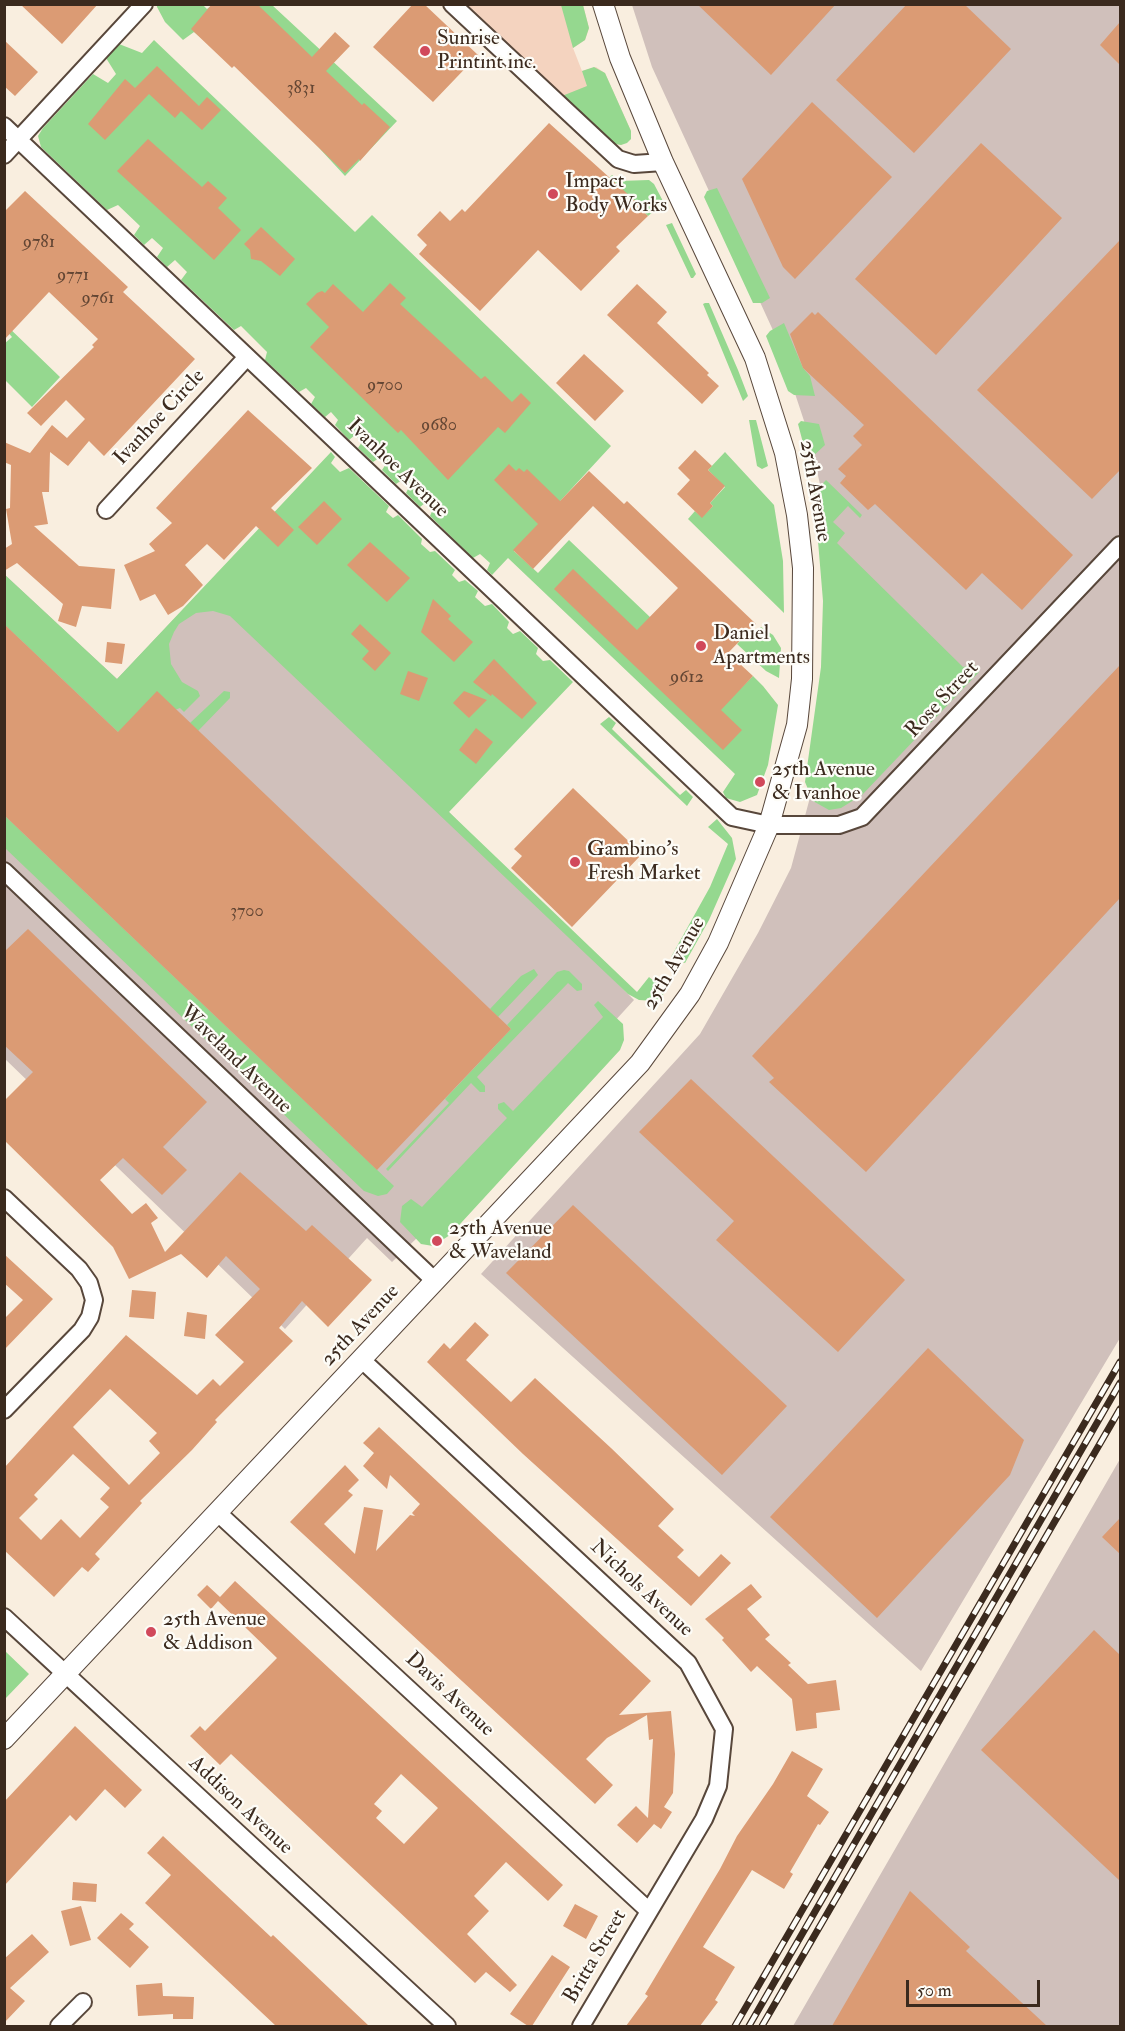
<!DOCTYPE html>
<html>
<head>
<meta charset="utf-8">
<style>
	body { margin:0 }
	#map { position:relative; width:1125px; height:2031px; overflow:hidden; background:#f9eedf; font-family:"IM FELL Double Pica",serif }
	canvas { display:block }
	.frame { position:absolute; inset:0; border:6px solid #3b2a1e; pointer-events:none }
	.scale { position:absolute; left:906px; top:1980px; width:134px; height:27px; box-sizing:border-box; border:3px solid #3b2a1e; border-top:0; padding-left:8px; font-size:18px; line-height:21px; white-space:nowrap; color:#3b2a1e; -webkit-text-stroke:4px #fdfcf7; paint-order:stroke }
</style>
</head>
<body>
<div id="map">
<canvas width="1125" height="2031"></canvas>
<div class="frame"></div>
<div class="scale">50 m</div>
</div>
<script>
const context = document.querySelector('canvas').getContext('2d');
context.lineJoin = 'round';
function fill(path, color) {
  context.fillStyle = color;
  context.fill(path, 'evenodd');
}
function shape(rows) {
  const path = new Path2D();
  for (const r of rows) {
    path.moveTo(r[0], r[1]);
    for (let i = 2; i < r.length; i += 2) path.lineTo(r[i], r[i + 1]);
  }
  return path;
}
function strokePath(path, color, width, dash) {
  context.strokeStyle = color;
  context.lineWidth = width;
  context.lineCap = dash ? 'butt' : 'round';
  context.setLineDash(dash || []);
  context.stroke(path);
}
function label(font, color, halo, rows, align = 'center') {
  context.font = font + ' "IM FELL Double Pica",serif';
  context.lineWidth = 4.5;
  context.setLineDash([]);
  context.textBaseline = 'middle';
  context.strokeStyle = halo;
  context.fillStyle = color;
  for (const [text, x, y, turn = 0] of rows) {
    context.save();
    context.translate(x, y);
    context.rotate((+turn || 0) * Math.PI / 180);
    context.textAlign = isNaN(turn) ? turn : align;
    if (halo) context.strokeText(text, 0, 0);
    context.fillText(text, 0, 0);
    context.restore();
  }
}
fill(shape([
	[466,5,583,5,589,28,585,40,573,48,582,71,596,67,605,73,631,131,631,139,621,145,611,143]
]), '#f4d3bf');
fill(shape([
	[632,5,1120,5,1120,1338,921,1671,481,1274,700,1034,758,933,791,868,819,764,826,512,810,439,777,339,652,67],
	[4,574,117,679,210,581,449,812,634,1000,418,1237,392,1262,367,1238,285,1329,5,1059],
	[1120,1459,1120,2026,793,2026]
]), '#d0c0bb');
fill(shape([
	[202,4,207,9,212,5,272,5,397,121,345,176,273,98,194,32,183,40,165,22,157,7,157,5],
	[561,5,583,5,589,28,585,40,573,48],
	[154,40,355,232,372,215,611,446,514,551,538,573,569,540,733,696,753,676,763,686,778,705,768,765,757,795,740,802,726,798,723,792,735,774,508,558,492,575,487,570,490,563,480,554,473,558,430,516,433,509,425,503,420,507,406,493,409,487,402,480,396,484,382,470,386,464,379,458,373,462,358,448,362,442,355,435,349,440,335,425,338,420,331,412,325,417,311,404,315,397,306,388,299,392,265,360,267,352,241,326,234,330,181,280,187,272,175,260,167,267,157,257,163,248,152,238,144,245,134,235,140,226,118,205,107,210,41,147,38,136,43,128,93,74,108,83,116,74,106,58,119,44,142,53],
	[594,67,605,73,631,131,631,139,627,143,621,145,611,143,562,96,587,86,582,71],
	[612,175,619,181,649,180,654,184,664,203,648,216,639,208,641,206,608,179],
	[717,188,770,298,762,303,753,303,704,197,707,191],
	[672,223,696,274,693,278,691,278,666,225],
	[705,303,709,303,738,370,748,396,743,401,703,304],
	[784,323,803,368,810,376,815,396,794,395,788,391,766,336,770,331],
	[5,324,60,377,32,407,5,380,4,344,12,337,5,329],
	[749,420,756,420,768,466,762,469,757,466],
	[801,421,819,424,825,445,810,459,807,458,798,424],
	[331,452,335,457,331,463,340,472,349,468,389,506,386,512,393,518,398,515,422,539,421,544,430,552,435,551,455,570,452,575,459,582,465,580,478,591,475,597,485,606,492,604,509,622,507,628,513,634,520,631,538,648,536,654,543,661,550,660,573,682,449,812,637,992,649,977,666,991,660,998,655,1001,639,1000,628,994,230,616,213,611,196,613,179,624,174,632,169,644,171,664,182,682,198,691,200,696,184,712,180,708,118,732,5,625,4,574,117,679],
	[725,452,774,505,783,561,784,613,688,519,695,511,702,517,713,506,710,503,725,487,708,470],
	[826,480,862,515,860,518,848,506,833,522,845,533,837,543,963,667,974,664,979,672,862,795,841,808,829,810,813,801,805,782,821,667,823,601,814,493],
	[761,627,773,635,781,648,779,678,766,671,737,644,751,629,755,633],
	[224,691,230,692,230,698,198,731,190,723],
	[609,717,616,723,612,729,680,795,686,790,693,797,687,806,600,724],
	[4,815,394,1186,387,1194,378,1196,364,1191,5,848],
	[717,819,732,838,736,859,709,920,685,963,671,957,710,887,728,844,708,827],
	[534,969,538,975,498,1017,490,1009,521,976],
	[564,970,569,971,582,984,582,990,577,991,568,983,477,1077,485,1086,485,1092,480,1092,471,1083,388,1171,386,1169,449,1103,445,1099,511,1029,507,1025,557,972],
	[598,1001,623,1024,624,1040,620,1050,450,1235,433,1246,421,1244,400,1222,402,1206,411,1199,422,1207,507,1118,498,1109,498,1104,504,1102,513,1111,603,1017,594,1005],
	[5,1651,29,1674,5,1699,4,1699]
]), '#95d88f');
fill(shape([
	[20,4,98,4,62,44],
	[212,4,257,4,312,57,335,32,350,46,326,71,362,105,364,103,390,127,360,161,359,159,345,173,234,66,232,68,191,29],
	[413,4,424,4,478,55,433,102,373,47],
	[697,4,836,4,771,75],
	[907,4,964,4,1011,49,914,153,836,80],
	[1120,22,1120,65,1100,45],
	[4,40,38,72,15,96,4,86],
	[157,66,199,106,207,97,221,110,202,130,181,111,175,118,149,94,105,140,88,124,125,79,135,88],
	[812,102,892,177,795,279,783,267,742,179],
	[549,123,641,206,639,208,648,216,616,247,620,251,581,291,538,250,480,311,419,254,427,245,417,235,440,211,450,221,462,209,465,212],
	[148,139,202,187,208,181,227,198,218,208,241,230,214,260,117,171],
	[981,143,1062,218,936,355,855,279],
	[25,191,128,287,123,292,195,359,104,456,89,441,68,466,50,452,49,492,42,492,48,524,34,526,79,566,115,569,111,609,82,606,76,627,58,621,63,604,17,563,4,571,4,549,12,544,6,509,10,508,11,465,4,462,4,442,30,453,52,425,67,438,85,419,66,400,41,426,27,413,94,347,92,345,98,339,49,292,4,340,4,212],
	[261,227,295,259,280,276,261,261,251,259,250,250,244,244],
	[1120,240,1120,470,1092,499,977,390],
	[390,283,406,298,400,304,481,379,485,376,512,402,521,393,531,403,505,433,498,427,448,480,401,430,398,433,310,347,329,327,306,304,317,293,322,291,325,293,333,284,363,312],
	[637,284,667,312,657,323,709,373,707,375,719,386,702,404,607,315],
	[812,312,815,315,818,312,1073,555,1022,610,982,573,966,590,875,504,868,510,840,483,846,476,838,469,862,445,853,436,864,425,803,368,790,334],
	[584,354,624,391,595,421,556,383],
	[248,410,312,468,271,508,294,530,278,547,256,526,224,560,207,544,185,565,203,585,183,606,168,615,155,594,140,601,124,565,155,551,149,544,172,523,156,508],
	[695,450,712,466,708,470,725,486,710,503,713,506,702,518,677,494,690,480,678,468],
	[509,464,516,471,519,468,524,472,527,469,560,501,589,471,624,504,627,501,756,624,728,653,753,676,721,710,742,730,723,750,554,589,573,569,637,630,678,588,593,506,533,569,513,550,538,524,494,480],
	[324,501,342,519,317,545,298,527],
	[370,542,410,578,387,602,347,565],
	[433,599,451,616,448,619,473,642,454,662,421,632],
	[4,624,118,732,157,691,511,1029,377,1170,4,815],
	[360,624,391,653,375,671,362,659,369,651,351,634],
	[107,642,125,644,122,664,105,662],
	[494,659,537,703,522,719,492,694,491,696,473,682],
	[1120,665,1120,898,866,1172,769,1082,774,1078,752,1056],
	[408,671,428,678,419,701,400,694],
	[464,691,487,700,469,718,453,703],
	[476,728,493,742,476,764,459,750],
	[573,788,642,854,572,927,511,868,522,856,514,849],
	[28,929,207,1102,163,1147,187,1170,162,1195,123,1158,100,1180,132,1214,146,1203,158,1218,151,1223,165,1252,240,1172,306,1231,312,1225,372,1280,328,1327,302,1301,279,1328,293,1341,215,1420,217,1422,192,1450,140,1501,142,1503,95,1554,100,1559,88,1572,82,1567,54,1597,4,1550,4,1468,126,1335,197,1395,213,1379,220,1386,244,1362,215,1335,260,1289,226,1256,207,1278,181,1254,129,1279,113,1247,4,1140,4,1101,33,1072,4,1045,4,952],
	[110,1389,157,1433,149,1441,160,1453,129,1485,73,1427],
	[73,1454,110,1488,100,1499,109,1507,80,1538,61,1519,41,1540,19,1518,38,1499,34,1495],
	[691,1079,905,1280,838,1352,716,1240,734,1221,639,1132],
	[573,1205,787,1406,722,1475,506,1273],
	[4,1254,53,1299,4,1350,4,1319,23,1300,4,1283],
	[132,1290,156,1292,154,1319,129,1317],
	[187,1312,207,1315,205,1339,184,1336],
	[475,1322,489,1335,466,1360,511,1402,535,1378,611,1448,674,1509,658,1526,684,1550,677,1557,699,1577,721,1554,731,1563,691,1606,523,1454,427,1362,444,1343,450,1349],
	[928,1348,1024,1440,1010,1475,877,1618,770,1517],
	[379,1427,651,1681,619,1715,671,1711,675,1754,673,1793,664,1807,672,1812,661,1829,654,1824,637,1843,617,1825,636,1806,648,1818,653,1739,649,1740,647,1715,607,1738,586,1759,613,1785,595,1804,290,1522,345,1465,359,1480,348,1491,353,1495,324,1524,355,1554,364,1507,383,1510,376,1551,410,1515,415,1516,412,1513,420,1504,390,1475,387,1489,363,1466,374,1453,363,1443],
	[1120,1518,1120,1554,1102,1537],
	[235,1581,563,1885,548,1901,506,1862,474,1896,489,1911,467,1934,517,1985,510,1992,486,1972,475,1983,231,1754,220,1765,190,1736,200,1726,205,1731,277,1658,218,1601,211,1609,197,1595,207,1585,220,1597],
	[401,1774,438,1808,404,1844,376,1818,382,1811,374,1804],
	[751,1584,762,1597,747,1609,770,1635,765,1639,791,1663,788,1665,808,1684,836,1680,840,1710,816,1713,817,1728,796,1731,792,1699,757,1666,751,1672,722,1640,724,1638,705,1619],
	[1094,1630,1120,1655,1120,1881,981,1750],
	[75,1726,142,1790,125,1808,105,1789,76,1821,70,1815,4,1886,4,1802],
	[792,1751,823,1769,807,1796,829,1812,820,1825,818,1824,790,1872,793,1874,784,1889,752,1870,703,1947,735,1967,715,2000,718,2002,700,2026,626,2026,648,1996,645,1994,720,1869,737,1836,773,1784],
	[163,1836,271,1937,273,1935,369,2026,276,2026,145,1903,171,1875,147,1853],
	[73,1882,97,1884,96,1902,72,1900],
	[910,1891,970,1947,966,1951,1047,2026,832,2026],
	[575,1904,598,1916,586,1939,563,1926],
	[81,1906,91,1940,70,1946,61,1911],
	[121,1913,134,1924,129,1929,149,1947,130,1968,97,1938],
	[32,1934,49,1952,10,1988,25,2001,4,2023,4,1959],
	[552,1955,570,1967,532,2026,528,2026,510,2014],
	[162,1983,163,1996,194,1997,193,2019,173,2019,173,2014,138,2016,136,1985]
]), '#db9b74');
const minor = shape([
	[452,4,618,159,634,164,663,162],
	[4,126,732,817,769,825,839,825,862,817,1120,545],
	[4,155,144,4],
	[106,510,247,357],
	[4,871,435,1281],
	[4,1198,79,1269,89,1283,94,1300,90,1317,82,1330,4,1410],
	[362,1360,688,1663,724,1729,718,1786,704,1819,581,2026],
	[218,1513,649,1911],
	[4,1617,447,2026],
	[59,2026,83,2002]
]);
const tertiary = shape([
	[4,1739,640,1063,690,994,718,943,769,825,797,725,802,679,803,568,797,515,785,453,755,358,663,162,620,58,603,4]
]);
strokePath(minor, '#58473b', 20);
strokePath(tertiary, '#58473b', 22);
strokePath(minor, '#fff', 16);
strokePath(tertiary, '#fff', 20);
const rail = shape([
	[735,2026,1120,1362],
	[749,2026,1120,1383],
	[762,2026,1120,1409]
]);
strokePath(rail, '#3b2a1e', 7);
strokePath(rail, '#fdfcf7', 4.5, [14]);
for (const [x, y, r, color] of [
	[425,51,6,"#d1495b"],
	[553,194,6,"#d1495b"],
	[701,646,6,"#d1495b"],
	[760,782,6,"#d1495b"],
	[575,862,6,"#d1495b"],
	[437,1241,6,"#d1495b"],
	[151,1632,6,"#d1495b"]
]) {
  const dot = new Path2D();
  dot.arc(x, y, r, 0, 2 * Math.PI);
  context.fillStyle = color;
  context.fill(dot);
  strokePath(dot, '#fdfcf7', 2);
}
label('18px', '#634634', null, [
	["3831",301,89],
	["9781",39,243],
	["9771",73,276],
	["9761",98,299],
	["9700",385,386],
	["9680",439,426],
	["9612",687,678],
	["3700",247,912]
]);
label('21px', '#3b2a1e', '#fdfcf7', [
	["Sunrise",437,39],
	["Printint inc.",437,63],
	["Impact",565,182],
	["Body Works",565,206],
	["Daniel",713,634],
	["Apartments",713,658],
	["25th Avenue",772,770],
	["& Ivanhoe",772,794],
	["Gambino's",587,850],
	["Fresh Market",587,874],
	["25th Avenue",449,1229],
	["& Waveland",449,1253],
	["25th Avenue",163,1620],
	["& Addison",163,1644]
], 'left');
label('21px', '#3b2a1e', '#fdfcf7', [
	["Ivanhoe Circle",160,418,-47],
	["Ivanhoe Avenue",397,469,44],
	["25th Avenue",814,491,80],
	["Rose Street",943,700,-47],
	["25th Avenue",675,964,-60],
	["Waveland Avenue",235,1060,44],
	["25th Avenue",361,1326,-47],
	["Nichols Avenue",641,1589,43],
	["Davis Avenue",449,1695,43],
	["Addison Avenue",240,1806,43],
	["Britta Street",596,1957,-60]
]);
</script>
</body>
</html>
